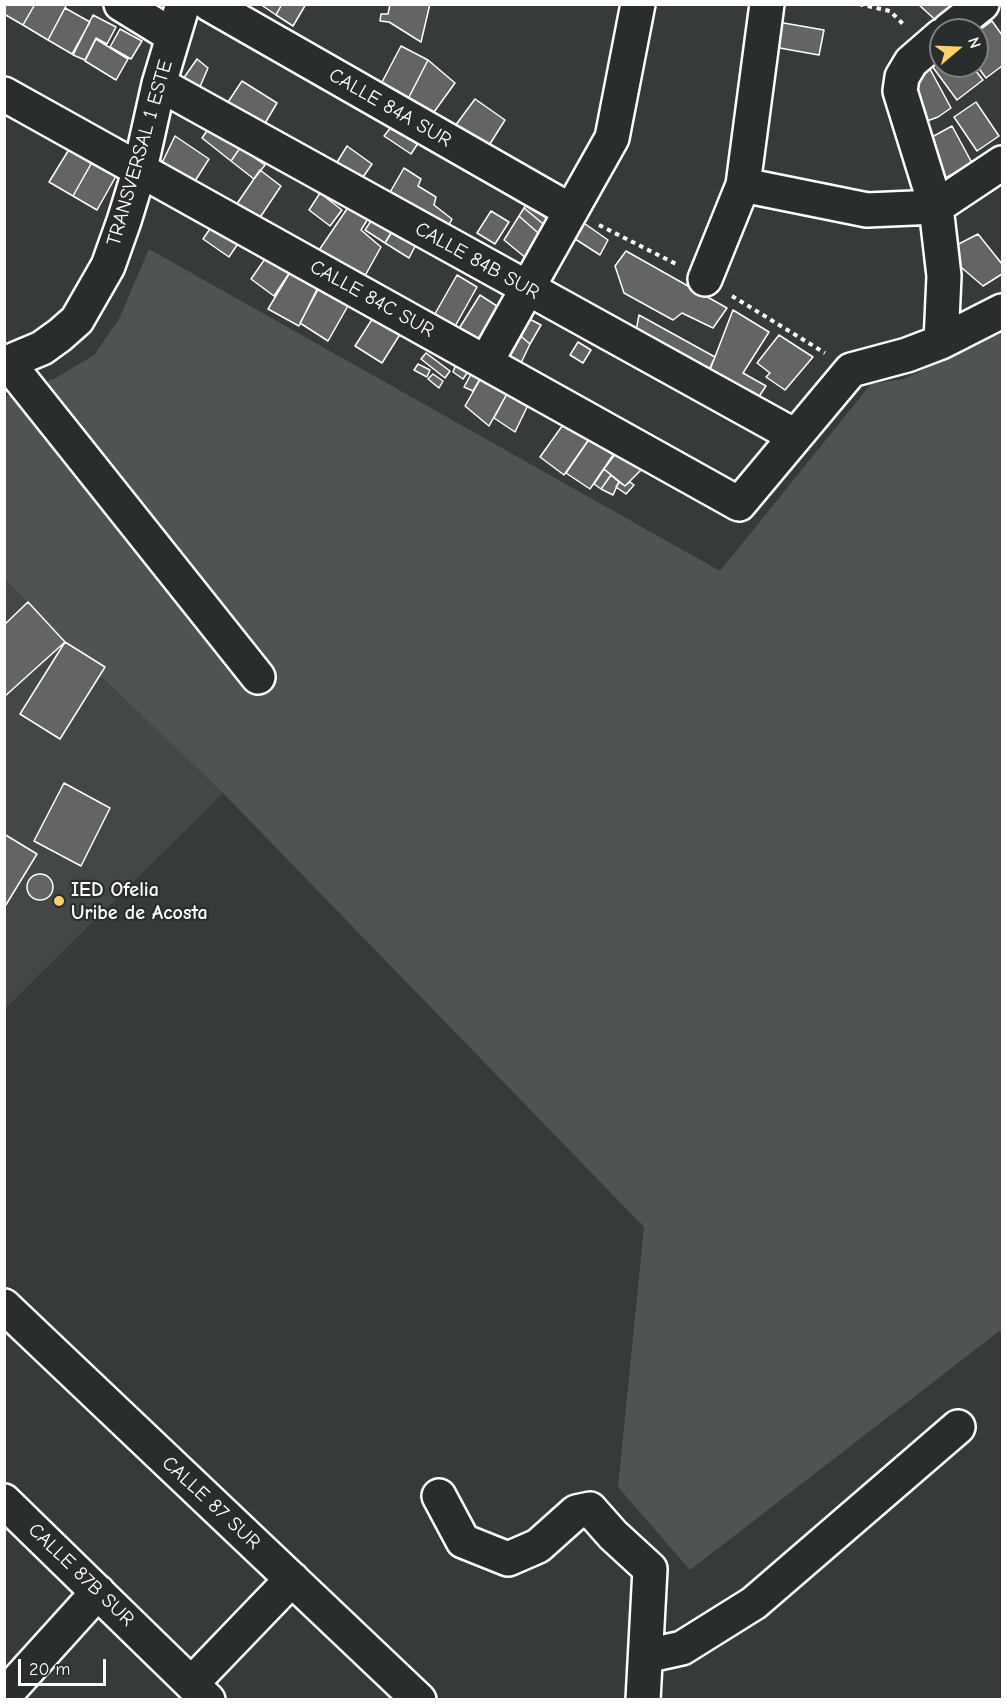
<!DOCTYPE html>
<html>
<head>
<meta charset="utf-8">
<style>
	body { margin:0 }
	#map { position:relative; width:1007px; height:1704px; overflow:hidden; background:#373a3b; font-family:"Comic Neue",sans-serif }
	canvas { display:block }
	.frame { position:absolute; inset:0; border:6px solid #fff; pointer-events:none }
	.north { position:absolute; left:929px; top:18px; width:60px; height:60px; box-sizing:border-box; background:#2a2d2e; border:2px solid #7f8182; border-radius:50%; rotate:71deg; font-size:16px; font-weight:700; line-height:24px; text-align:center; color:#fff }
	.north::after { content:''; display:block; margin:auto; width:21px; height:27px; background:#ffd166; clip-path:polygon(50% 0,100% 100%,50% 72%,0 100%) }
	.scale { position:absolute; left:18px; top:1659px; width:88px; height:27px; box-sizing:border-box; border:3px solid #fff; border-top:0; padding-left:8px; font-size:18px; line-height:21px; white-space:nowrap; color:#fff; -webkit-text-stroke:4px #2a2d2e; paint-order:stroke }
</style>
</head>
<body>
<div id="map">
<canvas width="1007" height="1704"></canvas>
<div class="frame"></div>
<div class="north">N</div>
<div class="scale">20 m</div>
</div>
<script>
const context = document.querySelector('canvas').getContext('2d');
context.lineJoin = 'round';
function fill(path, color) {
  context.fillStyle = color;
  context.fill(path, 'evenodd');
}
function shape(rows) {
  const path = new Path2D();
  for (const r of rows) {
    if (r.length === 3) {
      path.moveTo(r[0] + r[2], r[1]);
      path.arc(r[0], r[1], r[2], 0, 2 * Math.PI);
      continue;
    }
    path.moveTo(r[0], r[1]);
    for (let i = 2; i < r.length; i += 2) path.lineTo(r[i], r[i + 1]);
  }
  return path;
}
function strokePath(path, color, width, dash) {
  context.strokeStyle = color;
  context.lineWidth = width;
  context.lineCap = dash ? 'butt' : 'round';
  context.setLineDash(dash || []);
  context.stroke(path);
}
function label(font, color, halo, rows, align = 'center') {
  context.font = font + ' "Comic Neue",sans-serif';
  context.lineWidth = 4.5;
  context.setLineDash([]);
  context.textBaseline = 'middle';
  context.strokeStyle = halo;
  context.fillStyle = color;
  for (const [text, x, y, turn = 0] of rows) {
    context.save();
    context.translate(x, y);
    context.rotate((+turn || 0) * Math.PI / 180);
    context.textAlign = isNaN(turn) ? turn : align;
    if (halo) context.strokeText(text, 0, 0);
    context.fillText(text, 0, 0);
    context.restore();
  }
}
fill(shape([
	[4,580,28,602,65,642,223,793,5,1009]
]), '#444748');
fill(shape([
	[149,249,720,571,871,384,904,379,1002,333,1002,1329,690,1570,618,1487,644,1227,223,793,65,642,28,602,5,580,4,397,54,379,94,355,119,319]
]), '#505354');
const building = shape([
	[5,4,35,4,23,25,4,14,5,4],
	[35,4,67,4,48,40,23,25,35,4],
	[260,4,282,4,276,15,260,4],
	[282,4,306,4,293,26,276,15,282,4],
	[390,4,430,4,421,42,389,22,380,21,381,14,388,14,390,4],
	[918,4,963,4,942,26,918,4],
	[65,8,90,22,72,54,48,40,65,8],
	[93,15,116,27,107,44,96,38,85,60,73,55,93,15],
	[992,21,1002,35,1002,66,986,78,977,66,977,32,992,21],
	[778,22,824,30,819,55,774,47,778,22],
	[120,29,142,41,131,59,110,47,120,29],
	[96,39,128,59,116,80,85,61,96,39],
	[401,46,428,60,408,99,381,84,401,46],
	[941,52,941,66,972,66,983,80,957,100,929,62,941,52],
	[197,59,208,68,199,89,183,79,197,59],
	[428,60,455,83,434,112,408,99,428,60],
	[930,69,951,108,938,117,919,124,908,81,930,69],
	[242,81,277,103,264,125,228,102,242,81],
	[475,99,505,120,488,147,455,126,475,99],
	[976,102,999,136,977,151,954,117,976,102],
	[399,117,426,131,411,154,384,136,399,117],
	[211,125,240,148,231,161,202,138,211,125],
	[952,126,972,163,942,180,921,143,952,126],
	[175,136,209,159,188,192,158,171,175,136],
	[73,143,96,155,73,196,49,182,73,143],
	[347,146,372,164,357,186,331,172,347,146],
	[240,148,265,165,254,179,231,161,240,148],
	[96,155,120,169,97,210,73,196,96,155],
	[404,168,421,179,418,186,436,197,434,205,452,219,448,227,389,194,404,168],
	[260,170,281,186,255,225,232,211,260,170],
	[320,193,342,210,330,226,309,210,320,193],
	[531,196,556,216,548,228,524,208,531,196],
	[351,203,369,217,361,230,381,247,361,283,313,259,351,203],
	[524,208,548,228,546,240,519,216,524,208],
	[491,211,509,222,495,244,477,233,491,211],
	[519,216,546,240,532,263,504,240,519,216],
	[373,218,392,231,385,243,365,230,373,218],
	[216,220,241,239,229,257,203,239,216,220],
	[581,221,608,240,600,255,572,237,581,221],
	[397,224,419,239,409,258,385,243,397,224],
	[978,234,1002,264,1002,274,983,286,955,262,951,248,978,234],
	[626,251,727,308,713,328,682,313,673,320,624,293,615,266,626,251],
	[269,253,292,269,274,296,251,279,269,253],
	[292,269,318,287,299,326,268,309,292,269],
	[457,275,477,287,448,339,428,326,457,275],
	[321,284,349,304,328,341,300,323,321,284],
	[480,295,503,310,478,350,455,335,480,295],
	[378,310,404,328,382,363,355,346,378,310],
	[733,310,769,332,743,373,766,386,754,404,708,375,733,310],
	[639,315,715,357,705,378,636,331,639,315],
	[524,316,541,325,530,344,516,332,524,316],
	[516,332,530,344,520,365,505,354,516,332],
	[779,335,813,357,785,390,766,377,770,373,757,363,779,335],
	[578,342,591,350,583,363,570,355,578,342],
	[426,353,450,371,445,378,421,359,426,353],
	[460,354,470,369,463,379,453,372,460,354],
	[418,364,430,370,427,377,414,370,418,364],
	[485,371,509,390,489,426,465,406,485,371],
	[433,374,443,381,439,388,428,379,433,374],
	[471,374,480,379,473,391,464,387,471,374],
	[509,390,529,403,515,432,494,418,509,390],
	[570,415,594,432,564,475,540,457,570,415],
	[590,438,613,455,590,489,566,473,590,438],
	[619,449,643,468,625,486,604,469,619,449],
	[604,469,611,475,601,489,594,484,604,469],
	[611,475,619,482,613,495,601,489,611,475],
	[619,482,625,486,630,482,634,485,626,494,616,487,619,482],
	[28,602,65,642,4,697,4,625,28,602],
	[65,642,105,667,60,739,20,714,65,642],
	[64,783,110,808,81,866,34,841,64,783],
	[4,834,37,854,4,908,4,834],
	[40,887,13]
]);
fill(building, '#636465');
strokePath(building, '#fff', 1.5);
const minor = shape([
	[121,4,173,36],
	[209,4,571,211],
	[949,30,982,4],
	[159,84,795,436],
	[4,94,739,504,851,370,907,355,941,342,1002,311],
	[743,185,867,210,936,207,1002,163],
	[705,279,743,185,767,4],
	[941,342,944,276,936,207,900,91,902,77,911,62,941,36],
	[486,362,612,138,638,4],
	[8,363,258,677],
	[4,364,42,348,60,335,77,320,108,266,124,221,140,169,159,84,183,4],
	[4,1306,45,1345,419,1700],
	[439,1496,463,1541,508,1559,538,1546,576,1512,590,1509,613,1535,650,1569,643,1700],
	[4,1501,208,1700],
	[646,1656,682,1648,754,1603,958,1427],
	[192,1683,292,1579],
	[4,1696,98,1592]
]);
strokePath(minor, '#fff', 38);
strokePath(shape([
	[859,4,890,11,905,26],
	[599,225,678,265],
	[732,296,825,353]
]), '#fff', 4, [4.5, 4.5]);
strokePath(minor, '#2a2d2e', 33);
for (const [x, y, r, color] of [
	[59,901,6,"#ffd166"]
]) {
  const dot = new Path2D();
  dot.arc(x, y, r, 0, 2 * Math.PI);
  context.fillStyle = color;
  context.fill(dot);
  strokePath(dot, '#2a2d2e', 2);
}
label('20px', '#fff', '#2a2d2e', [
	["CALLE 84A SUR",390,108,30],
	["TRANSVERSAL 1 ESTE",140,153,-74],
	["CALLE 84B SUR",477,261,29],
	["CALLE 84C SUR",372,299,29],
	["CALLE 87 SUR",211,1503,43],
	["CALLE 87B SUR",81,1575,44]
]);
label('bold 20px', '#fff', '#2a2d2e', [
	["IED Ofelia",71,890],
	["Uribe de Acosta",71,913]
], 'left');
</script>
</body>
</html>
